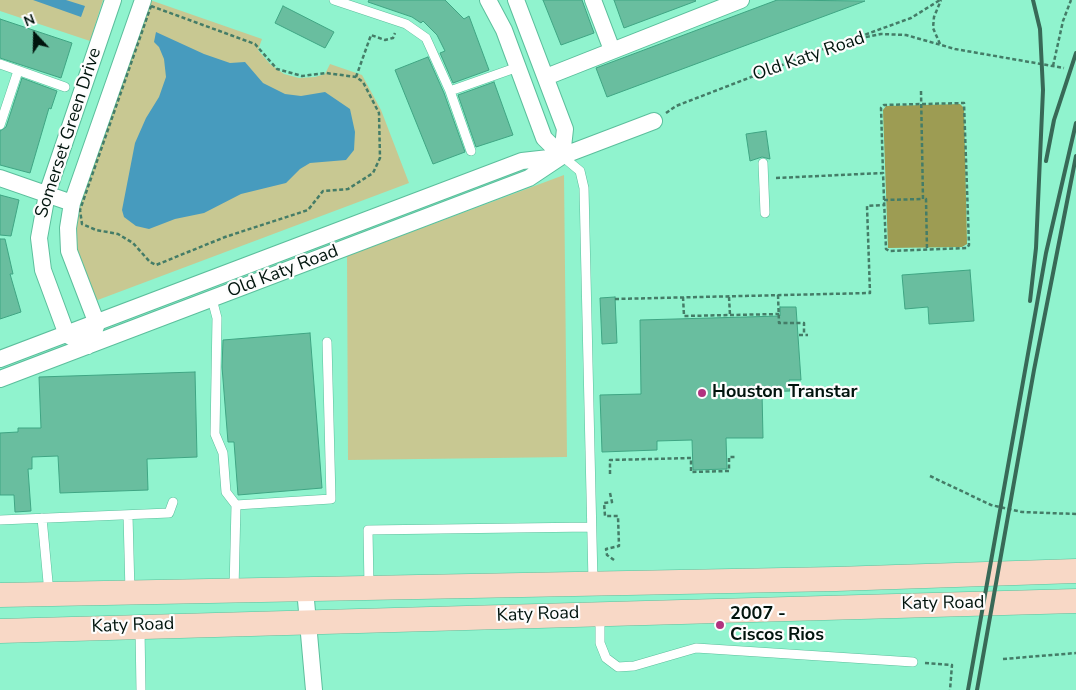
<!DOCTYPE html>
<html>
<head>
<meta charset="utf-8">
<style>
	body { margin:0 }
	#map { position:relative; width:1076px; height:690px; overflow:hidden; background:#90f3ce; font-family:"Nunito Sans",sans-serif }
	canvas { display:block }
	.north { position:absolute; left:10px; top:10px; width:50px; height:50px; -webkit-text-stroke:4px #fdfdfd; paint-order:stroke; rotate:339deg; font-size:14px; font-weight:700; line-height:20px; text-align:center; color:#01140d }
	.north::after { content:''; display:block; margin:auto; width:18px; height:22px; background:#01140d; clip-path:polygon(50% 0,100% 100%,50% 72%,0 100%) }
</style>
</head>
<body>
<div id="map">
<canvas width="1076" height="690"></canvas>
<div class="north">N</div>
</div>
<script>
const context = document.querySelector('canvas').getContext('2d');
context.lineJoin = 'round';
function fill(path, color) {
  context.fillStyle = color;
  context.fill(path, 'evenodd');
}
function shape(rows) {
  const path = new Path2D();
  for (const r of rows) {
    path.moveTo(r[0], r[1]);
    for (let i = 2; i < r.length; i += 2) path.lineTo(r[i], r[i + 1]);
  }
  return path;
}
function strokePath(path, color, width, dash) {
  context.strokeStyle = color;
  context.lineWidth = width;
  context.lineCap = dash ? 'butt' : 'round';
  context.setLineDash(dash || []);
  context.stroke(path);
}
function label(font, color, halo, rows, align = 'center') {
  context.font = font + ' "Nunito Sans",sans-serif';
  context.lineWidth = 4.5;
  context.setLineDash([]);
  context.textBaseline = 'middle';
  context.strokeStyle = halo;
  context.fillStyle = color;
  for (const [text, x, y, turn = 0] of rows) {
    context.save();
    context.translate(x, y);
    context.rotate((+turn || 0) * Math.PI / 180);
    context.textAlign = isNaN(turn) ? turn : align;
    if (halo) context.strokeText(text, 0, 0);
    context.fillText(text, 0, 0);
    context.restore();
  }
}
fill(shape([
	[0,0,103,0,90,41,0,11],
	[150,0,262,39,258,50,270,64,284,74,299,78,315,77,325,74,330,64,362,75,381,110,409,183,95,301,77,255,75,218],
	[564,175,567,457,348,460,347,256]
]), '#c8c892');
fill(shape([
	[960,104,964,108,967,244,962,247,888,248,883,110,886,106]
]), '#9d9c53');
fill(shape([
	[33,0,66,0,85,6,81,17],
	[156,32,204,54,230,63,245,62,263,83,285,94,301,96,325,92,350,109,355,132,354,150,346,160,310,163,300,169,286,183,241,194,204,213,175,219,149,229,136,226,124,217,122,210,135,143,146,118,159,97,166,77,164,59,159,47,154,42]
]), '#479bbe');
const building = shape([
	[369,0,445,0,464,19,469,16,489,70,453,83,440,53,445,51,437,35,423,21,421,23,412,17,368,2,369,0],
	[543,0,582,0,594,33,561,45,543,0],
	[614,0,695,0,696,1,624,28,614,0],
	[777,0,865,1,607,97,596,68,777,0],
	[283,6,334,32,325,48,275,23,283,6],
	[0,19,72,43,61,78,0,58,0,19],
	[428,57,444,93,465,152,433,164,395,70,428,57],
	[22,78,57,91,51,109,49,108,30,173,0,165,0,131,6,127,22,78],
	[494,82,513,135,476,147,458,95,494,82],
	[766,131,770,159,762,157,750,161,746,134,766,131],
	[0,195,19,200,11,236,0,235,0,195],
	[0,239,5,239,13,274,10,274,21,312,0,319,0,239],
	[970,270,974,321,929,324,928,307,905,309,902,275,970,270],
	[615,297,617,343,602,344,600,298,615,297],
	[780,307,796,307,801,380,789,380,790,391,762,392,763,438,726,438,727,469,693,470,692,440,657,441,657,450,602,452,600,395,641,394,640,320,780,316,780,307],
	[310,333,322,488,238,495,234,442,228,442,222,367,223,340,310,333],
	[195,372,197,457,147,459,148,490,60,493,58,456,32,457,32,469,28,469,31,511,15,512,14,495,0,495,0,433,18,432,18,428,41,428,39,377,195,372]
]);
fill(building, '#69be9f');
strokePath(building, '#3fa583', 1);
const lane = shape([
	[334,0,406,24,426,38,450,91,471,151],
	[0,64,65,87],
	[450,91,518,67],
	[0,125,18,71],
	[562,156,580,171,584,188,593,582],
	[763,163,765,213],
	[212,299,217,318,215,434,223,453,226,492,236,505],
	[128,515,130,592],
	[42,518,49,593],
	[0,520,169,513,173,502],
	[369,587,368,530,591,527],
	[234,590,236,505,331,499,327,342],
	[600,616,600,643,606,658,618,667,634,666,696,648,913,662],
	[140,629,141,690]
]);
const street = shape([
	[113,0,47,194,39,238,43,270,67,335,88,346,97,324,69,251,68,228,72,203,143,0],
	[488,0,504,30,544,138,562,156],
	[516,0,565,129,562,156],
	[593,0,612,50],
	[546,77,741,0],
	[0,178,72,203],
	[0,359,522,161,558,157],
	[0,379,529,178,562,156,654,121],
	[305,589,314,690]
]);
const secondary = shape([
	[0,595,836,579,1076,571],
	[0,631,1076,601]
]);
strokePath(lane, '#5bbf9c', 10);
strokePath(street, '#5bbf9c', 18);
strokePath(secondary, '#5bbf9c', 25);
strokePath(shape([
	[151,6,255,44,277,69,302,76,326,73,356,77,363,82,379,113,380,158,373,173,348,189,323,191,308,210,225,237,156,265,150,262,133,243,118,234,96,230,82,224,80,210,151,6],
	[853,39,911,18,940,0],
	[940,44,933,28,934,17,941,0],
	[1053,66,1063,21,1071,0],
	[356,77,371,35,385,40,393,38,395,33],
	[921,91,923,199,926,199,927,250],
	[666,113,676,106,842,42,881,34,906,35,955,49,1064,68],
	[776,178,883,173,886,249,889,251,967,248,969,245,964,103,884,105,881,108,883,173],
	[884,200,923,199],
	[778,295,779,323,804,323,804,335],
	[683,297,684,316,779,314],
	[729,297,730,315],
	[615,299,870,293,867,206,883,205],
	[799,335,808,335],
	[610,474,610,460,691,458,691,472,729,471,729,457,736,457],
	[930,476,991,505,1022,512,1076,514],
	[610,493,612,502,604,503,605,516,618,516,619,546,606,549,607,555,614,560],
	[1003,659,1076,653],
	[925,663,952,665,950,690]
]), '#447c67', 2.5, [4, 2.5]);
strokePath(lane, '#fff', 9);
strokePath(street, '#fff', 16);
strokePath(secondary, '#f8d8c6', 24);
strokePath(shape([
	[1046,161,1054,120,1076,53],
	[1030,301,1036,248,1043,90,1040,29,1033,0],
	[968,690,1046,253,1076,123],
	[977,690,1034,370,1076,156]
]), '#386957', 4);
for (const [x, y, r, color] of [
	[702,393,5,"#b1327f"],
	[720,625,5,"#b1327f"]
]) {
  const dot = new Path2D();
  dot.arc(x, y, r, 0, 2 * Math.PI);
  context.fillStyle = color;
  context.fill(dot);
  strokePath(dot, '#fdfdfd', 2);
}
label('18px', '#01140d', '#fdfdfd', [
	["Old Katy Road",809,57,-19],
	["Somerset Green Drive",69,133,-72],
	["Old Katy Road",283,272,-21],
	["Katy Road",943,604,-1],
	["Katy Road",538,615,-2],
	["Katy Road",133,626,-2]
]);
label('bold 18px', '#01140d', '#fdfdfd', [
	["Houston Transtar",712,393],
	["2007 -",730,615],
	["Ciscos Rios",730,636]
], 'left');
</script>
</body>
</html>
